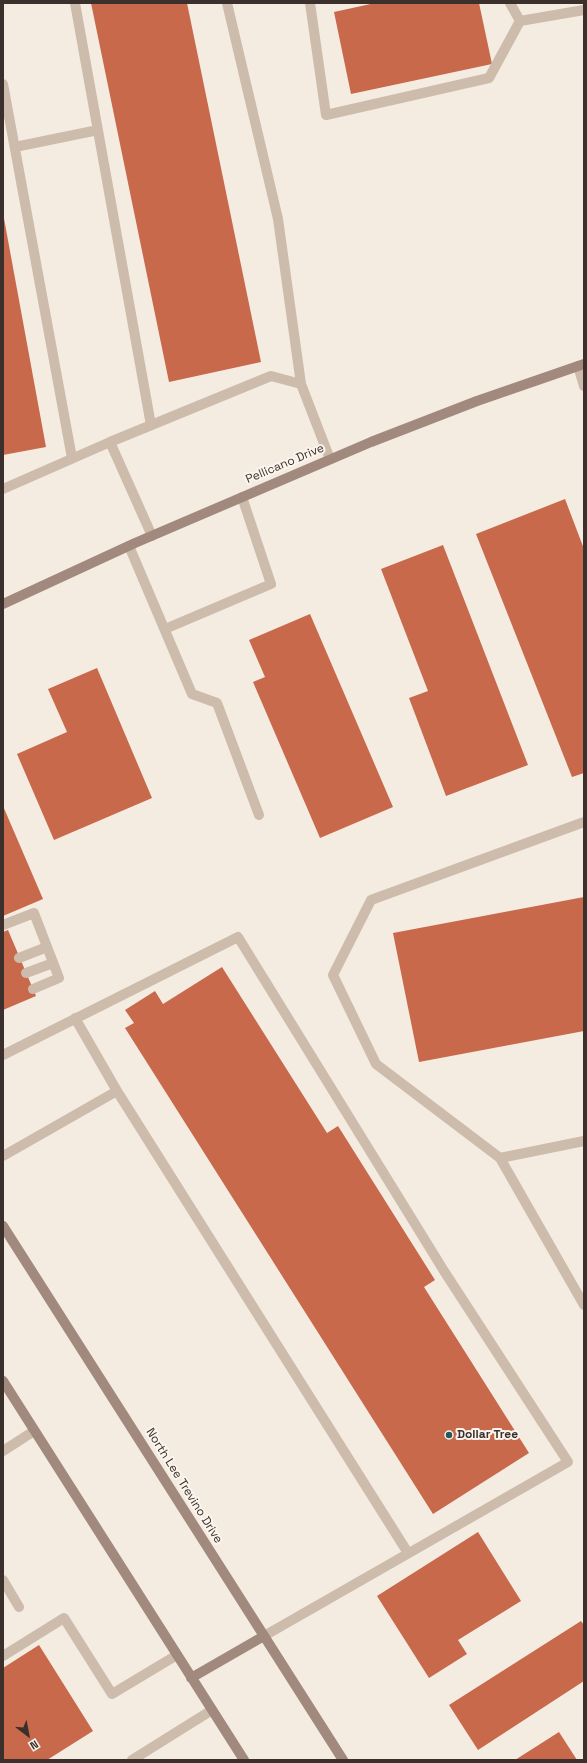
<!DOCTYPE html>
<html>
<head>
<meta charset="utf-8">
<style>
	body { margin:0 }
	#map { position:relative; width:587px; height:1763px; overflow:hidden; background:#f4ebe1; font-family:"Space Grotesk",sans-serif }
	canvas { display:block }
	.frame { position:absolute; inset:0; border:4px solid #3b302b; pointer-events:none }
	.north { position:absolute; left:8px; top:1715px; width:40px; height:40px; -webkit-text-stroke:3px #fbf5ee; paint-order:stroke; rotate:148deg; font-size:11px; font-weight:700; line-height:16px; text-align:center; color:#3b302b }
	.north::after { content:''; display:block; margin:auto; width:14px; height:18px; background:#3b302b; clip-path:polygon(50% 0,100% 100%,50% 72%,0 100%) }
</style>
</head>
<body>
<div id="map">
<canvas width="587" height="1763"></canvas>
<div class="frame"></div>
<div class="north">N</div>
</div>
<script>
const context = document.querySelector('canvas').getContext('2d');
context.lineJoin = 'round';
function fill(path, color) {
  context.fillStyle = color;
  context.fill(path, 'evenodd');
}
function shape(rows) {
  const path = new Path2D();
  for (const r of rows) {
    path.moveTo(r[0], r[1]);
    for (let i = 2; i < r.length; i += 2) path.lineTo(r[i], r[i + 1]);
  }
  return path;
}
function strokePath(path, color, width, dash) {
  context.strokeStyle = color;
  context.lineWidth = width;
  context.lineCap = dash ? 'butt' : 'round';
  context.setLineDash(dash || []);
  context.stroke(path);
}
function label(font, color, halo, rows, align = 'center') {
  context.font = font + ' "Space Grotesk",sans-serif';
  context.lineWidth = 4;
  context.setLineDash([]);
  context.textBaseline = 'middle';
  context.strokeStyle = halo;
  context.fillStyle = color;
  for (const [text, x, y, turn = 0] of rows) {
    context.save();
    context.translate(x, y);
    context.rotate((+turn || 0) * Math.PI / 180);
    context.textAlign = isNaN(turn) ? turn : align;
    if (halo) context.strokeText(text, 0, 0);
    context.fillText(text, 0, 0);
    context.restore();
  }
}
fill(shape([
	[91,3,187,3,261,362,169,382],
	[375,3,479,3,492,64,351,94,334,12],
	[3,213,46,447,3,455],
	[565,499,584,549,584,773,572,777,476,534],
	[443,545,528,765,446,796,409,698,428,691,381,569],
	[310,614,393,807,320,838,253,682,265,677,249,640],
	[97,668,152,798,54,840,17,754,67,732,48,689],
	[3,806,43,899,3,916],
	[584,897,584,1031,419,1062,393,933],
	[8,930,36,996,3,1010,3,932],
	[222,967,327,1133,338,1126,435,1280,424,1287,529,1453,433,1514,125,1028,134,1023,125,1010,155,991,163,1004],
	[478,1532,521,1601,458,1640,467,1654,429,1678,377,1596],
	[581,1621,584,1625,584,1681,478,1750,449,1705],
	[39,1645,93,1731,47,1760,3,1760,3,1668],
	[559,1732,577,1760,515,1760]
]), '#c8694b');
strokePath(shape([
	[75,3,151,425],
	[227,3,278,219,301,384],
	[310,3,326,115,489,78,520,21],
	[510,3,520,21],
	[520,21,584,10],
	[3,84,72,458],
	[15,147,98,130],
	[578,366,584,386],
	[110,442,152,536],
	[3,489,110,442,271,376,301,384,330,459],
	[129,546,192,694,217,703,259,815],
	[165,629,271,584,242,497],
	[584,822,371,900,333,975,376,1064,500,1158,584,1305],
	[3,925,34,913,59,978,33,989],
	[19,958,47,947],
	[26,973,53,963],
	[75,1018,117,1091],
	[3,1055,238,937,444,1271,568,1462,264,1636],
	[3,1156,117,1091,408,1553],
	[500,1158,584,1141],
	[3,1451,34,1431],
	[3,1580,19,1607],
	[3,1656,64,1618,112,1694,177,1655],
	[132,1760,212,1710]
]), '#cdbbac', 10);
strokePath(shape([
	[3,604,135,543,371,442,477,401,584,364],
	[3,1226,343,1760],
	[3,1381,244,1760],
	[191,1678,264,1636]
]), '#a18a7d', 10);
for (const [x, y, r, color] of [
	[449,1435,4,"#1f5a5e"]
]) {
  const dot = new Path2D();
  dot.arc(x, y, r, 0, 2 * Math.PI);
  context.fillStyle = color;
  context.fill(dot);
  strokePath(dot, '#fbf5ee', 1.5);
}
label('12px', '#3b302b', '#fbf5ee', [
	["Pellicano Drive",285,464,-23],
	["North Lee Trevino Drive",184,1486,58]
]);
label('bold 12px', '#3b302b', '#fbf5ee', [
	["Dollar Tree",457,1435]
], 'left');
</script>
</body>
</html>
